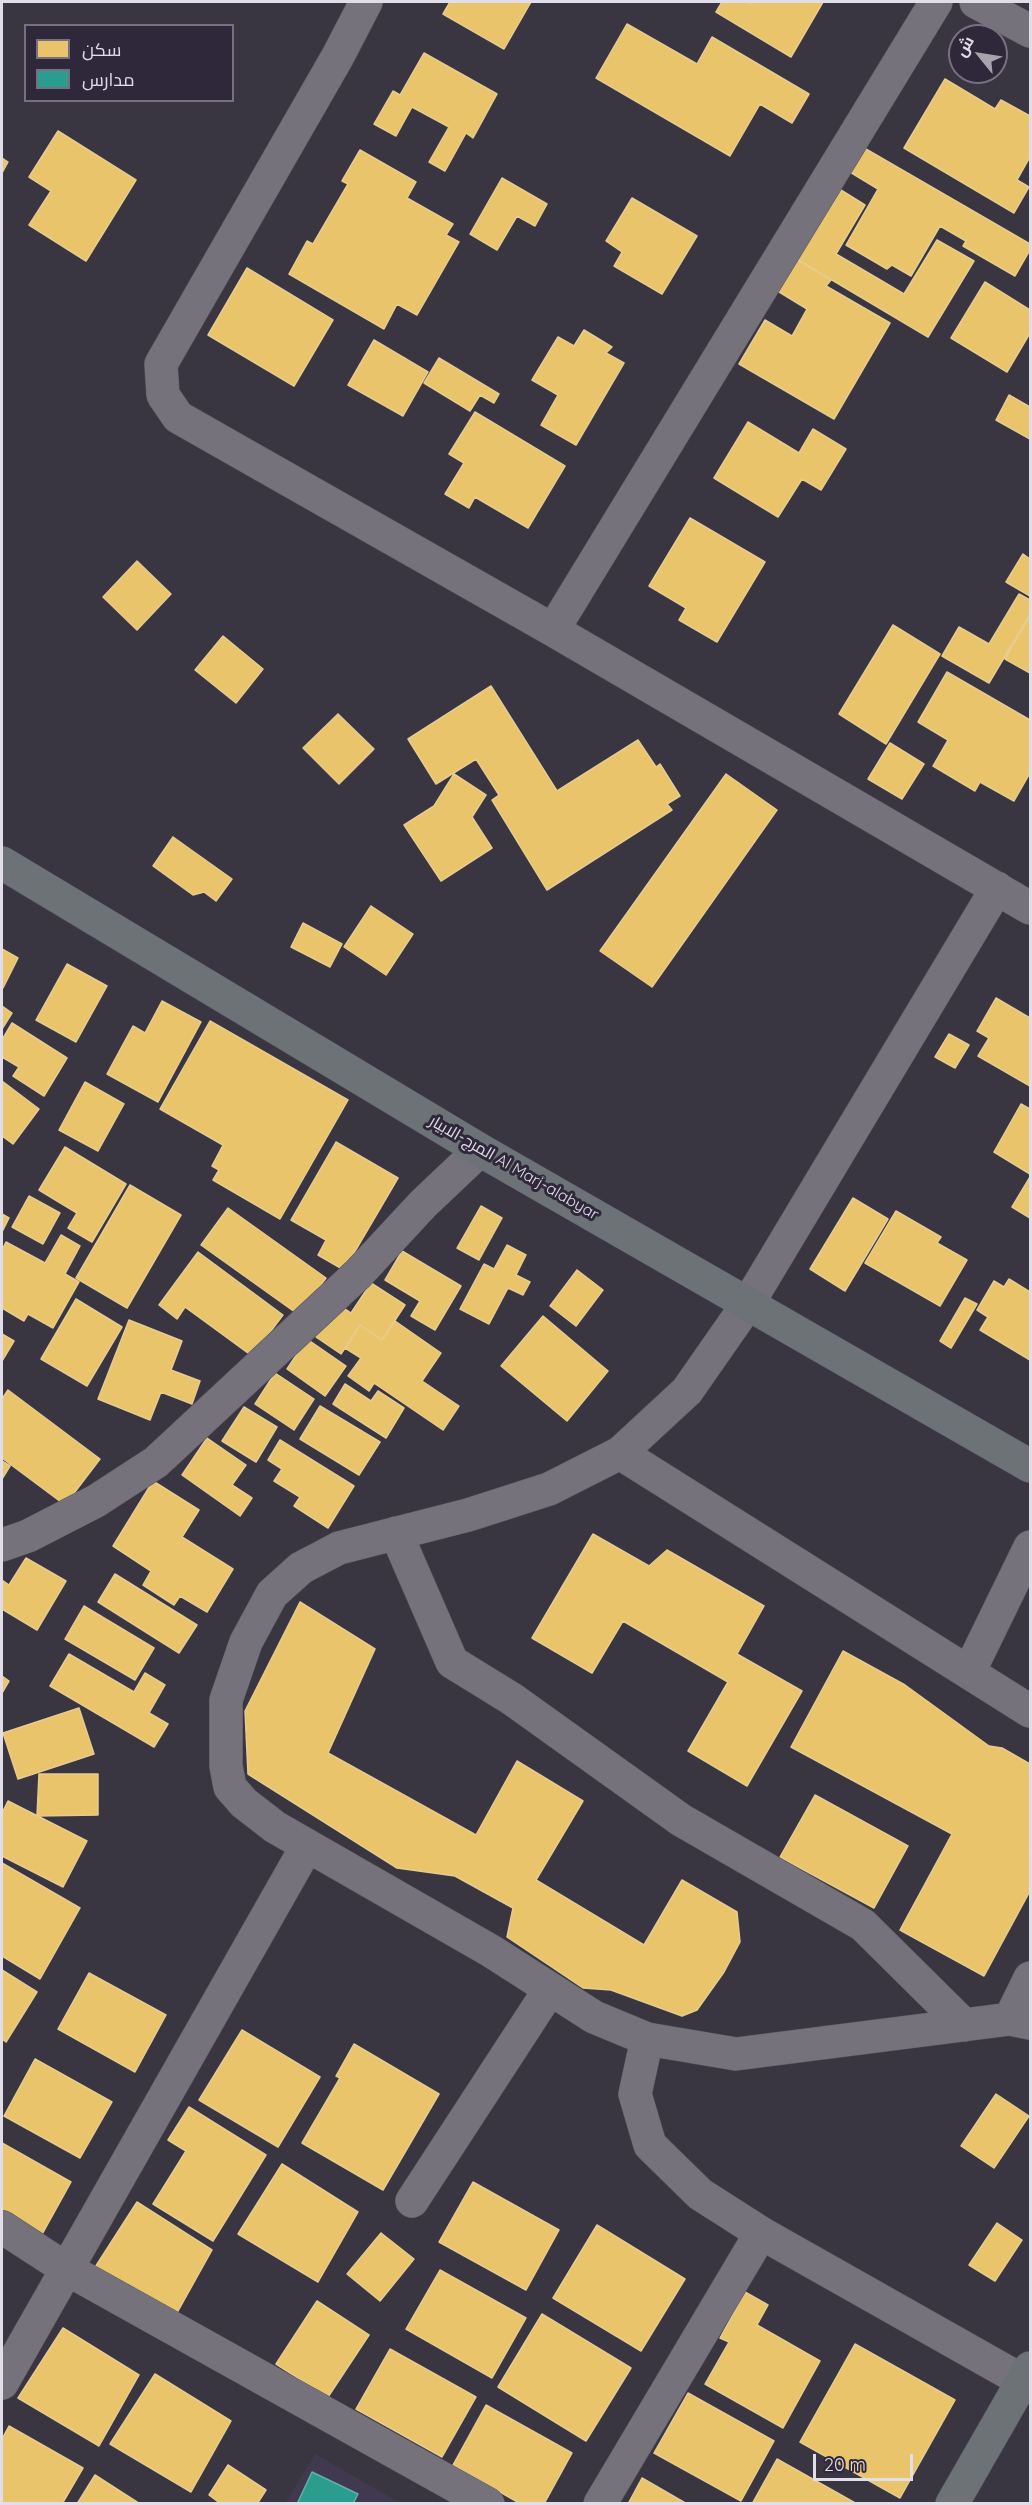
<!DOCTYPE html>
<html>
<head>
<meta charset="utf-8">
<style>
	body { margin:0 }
	#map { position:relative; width:1032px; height:2505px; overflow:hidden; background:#3a3641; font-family:Quicksand,Cairo,sans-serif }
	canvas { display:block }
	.frame { position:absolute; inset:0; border:3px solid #e1dde9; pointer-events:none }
	.legend { position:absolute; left:24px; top:24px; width:210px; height:78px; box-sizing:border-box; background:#2f283a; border:2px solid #767080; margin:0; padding:8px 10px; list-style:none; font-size:18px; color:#e1dde9 }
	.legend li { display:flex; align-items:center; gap:12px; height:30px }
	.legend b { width:30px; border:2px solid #767080 }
	.north { position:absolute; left:948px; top:24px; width:60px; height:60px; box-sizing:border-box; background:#2f283a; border:2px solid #767080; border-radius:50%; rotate:300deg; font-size:16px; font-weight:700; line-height:24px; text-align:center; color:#e1dde9 }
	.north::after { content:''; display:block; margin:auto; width:21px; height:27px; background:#a7a3ae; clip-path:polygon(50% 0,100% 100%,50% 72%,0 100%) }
	.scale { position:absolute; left:813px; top:2454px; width:100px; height:27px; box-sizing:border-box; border:3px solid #e1dde9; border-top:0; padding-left:8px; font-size:18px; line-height:21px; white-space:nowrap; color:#e1dde9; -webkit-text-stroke:4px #2f283a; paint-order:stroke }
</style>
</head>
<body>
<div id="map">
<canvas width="1032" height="2505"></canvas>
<div class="frame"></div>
<ul class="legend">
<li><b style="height:16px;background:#e9c46a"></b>سكن</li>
<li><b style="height:16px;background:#2a9d8f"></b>مدارس</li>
</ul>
<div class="north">ش</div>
<div class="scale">20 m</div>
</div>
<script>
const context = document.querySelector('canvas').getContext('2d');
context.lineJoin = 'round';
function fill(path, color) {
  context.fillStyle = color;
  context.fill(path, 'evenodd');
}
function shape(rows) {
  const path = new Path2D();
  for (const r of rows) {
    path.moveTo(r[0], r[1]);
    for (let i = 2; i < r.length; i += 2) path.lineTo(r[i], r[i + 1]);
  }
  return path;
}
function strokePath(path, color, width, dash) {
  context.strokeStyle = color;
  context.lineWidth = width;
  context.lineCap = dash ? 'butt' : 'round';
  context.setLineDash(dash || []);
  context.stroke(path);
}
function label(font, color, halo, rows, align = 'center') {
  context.font = font + ' Quicksand,Cairo,sans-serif';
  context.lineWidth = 6;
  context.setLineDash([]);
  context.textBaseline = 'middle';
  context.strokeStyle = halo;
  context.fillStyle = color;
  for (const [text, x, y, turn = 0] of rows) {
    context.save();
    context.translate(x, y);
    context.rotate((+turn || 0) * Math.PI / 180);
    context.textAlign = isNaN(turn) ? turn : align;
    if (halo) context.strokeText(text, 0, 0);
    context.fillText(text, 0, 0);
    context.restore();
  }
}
fill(shape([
	[315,2454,400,2503,285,2504]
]), '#413950');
const homes = shape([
	[450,2,531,2,504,49,443,14,450,2],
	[722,2,747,2,752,4,753,2,823,2,791,57,716,12,722,2],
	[627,24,697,64,712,37,809,94,792,123,760,104,730,156,596,78,627,24],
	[424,53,497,94,473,138,466,133,445,171,429,162,449,127,412,107,396,136,374,124,393,91,400,95,424,53],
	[945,79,995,109,1001,100,1030,116,1030,157,1017,180,1029,187,1014,213,904,148,945,79],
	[58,131,136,180,86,261,29,225,51,191,29,177,58,131],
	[859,145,1030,244,1030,250,1015,276,963,246,966,241,940,226,911,276,892,265,887,269,846,245,878,189,845,169,859,145],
	[360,150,416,182,407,198,453,224,446,235,459,242,417,315,397,304,384,329,289,274,307,241,313,244,348,184,342,181,360,150],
	[2,158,8,162,2,173,2,158],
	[502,178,547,204,535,226,517,216,497,250,470,234,502,178],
	[836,187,865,205,836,254,904,294,937,240,974,261,928,337,795,258,836,187],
	[632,198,697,236,662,294,614,266,622,252,606,241,632,198],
	[794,258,831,280,826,286,890,323,834,419,739,364,765,320,792,336,807,309,776,290,794,258],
	[247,268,333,320,294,386,208,335,247,268],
	[985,282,1030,310,1030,333,1007,372,951,338,985,282],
	[584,330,612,347,606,353,624,363,576,445,541,425,558,395,532,380,558,337,574,346,584,330],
	[374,340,428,372,403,416,348,385,374,340],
	[439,358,499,394,494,403,480,395,470,411,424,383,439,358],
	[1009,395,1030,407,1030,439,996,420,1009,395],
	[475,412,565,466,528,528,475,497,469,508,445,494,464,463,449,454,475,412],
	[748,422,799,453,813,429,846,449,821,490,802,479,778,517,714,478,748,422],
	[690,518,765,562,717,642,679,620,686,608,649,586,690,518],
	[1023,554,1030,559,1030,596,1006,582,1023,554],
	[137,561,171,594,137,630,103,597,137,561],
	[1019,594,1030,600,1030,614,989,683,942,656,959,627,989,644,1019,594],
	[1030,616,1030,673,1005,659,1030,616],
	[893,625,940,654,886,744,839,714,893,625],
	[223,636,263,669,236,703,195,670,223,636],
	[947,672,1030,720,1030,773,1014,801,980,782,975,791,933,766,948,740,918,722,947,672],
	[491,686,557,791,638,740,656,767,660,764,680,796,667,804,672,810,547,890,492,800,499,795,476,759,436,784,408,739,491,686],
	[338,714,374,749,339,784,303,748,338,714],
	[890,743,924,764,902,799,868,779,890,743],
	[454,774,486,795,472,817,492,848,441,881,404,825,434,806,454,774],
	[726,774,777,810,652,987,600,951,726,774],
	[173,837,232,879,216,901,204,892,193,895,153,866,173,837],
	[371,906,413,934,386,975,344,947,371,906],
	[303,923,342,944,330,967,291,947,303,923],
	[2,949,18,958,3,988,2,987,2,949],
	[67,964,107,986,76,1042,36,1020,67,964],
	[996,998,1030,1018,1030,1086,978,1056,989,1038,977,1031,996,998],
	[162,1001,201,1022,158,1102,107,1074,133,1026,145,1033,162,1001],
	[2,1006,12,1013,2,1029,2,1006],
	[210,1021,348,1100,280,1219,213,1180,219,1170,212,1166,223,1145,160,1109,210,1021],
	[12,1023,67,1058,44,1096,13,1076,19,1067,2,1057,2,1040,12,1023],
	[949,1034,969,1045,955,1068,935,1057,949,1034],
	[2,1081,39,1109,13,1144,2,1136,2,1081],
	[85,1082,124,1104,98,1151,59,1130,85,1082],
	[1021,1104,1030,1109,1030,1174,994,1152,1021,1104],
	[336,1142,398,1178,344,1270,318,1255,326,1240,291,1220,336,1142],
	[65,1147,126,1184,92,1242,68,1228,77,1213,39,1190,65,1147],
	[1030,1177,1030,1218,1012,1207,1030,1177],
	[130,1185,181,1215,127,1308,76,1278,130,1185],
	[29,1196,60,1213,43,1244,12,1227,29,1196],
	[853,1198,888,1219,845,1291,810,1269,853,1198],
	[481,1206,502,1218,479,1260,457,1248,481,1206],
	[228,1208,326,1278,299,1315,201,1245,228,1208],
	[896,1211,941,1237,937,1243,967,1260,940,1306,865,1263,896,1211],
	[2,1214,9,1218,2,1232,2,1214],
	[61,1235,80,1246,65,1274,79,1282,53,1328,28,1314,24,1321,2,1308,2,1250,6,1242,45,1263,61,1235],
	[507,1245,526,1255,516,1275,530,1282,523,1295,508,1288,489,1324,460,1309,484,1264,494,1269,507,1245],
	[402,1251,461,1286,435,1330,411,1316,420,1301,385,1280,402,1251],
	[198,1252,283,1315,252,1356,185,1307,177,1319,159,1305,198,1252],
	[577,1270,603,1290,576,1326,550,1306,577,1270],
	[1009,1279,1030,1292,1030,1360,980,1330,988,1317,977,1310,994,1281,1004,1287,1009,1279],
	[371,1283,405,1305,382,1340,360,1325,341,1354,313,1335,335,1302,351,1313,371,1283],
	[965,1298,977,1304,951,1348,940,1341,965,1298],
	[76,1299,122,1327,87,1386,41,1359,76,1299],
	[543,1316,608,1371,567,1421,501,1366,543,1316],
	[129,1320,182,1341,171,1370,200,1381,192,1404,161,1392,150,1420,98,1399,129,1320],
	[395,1321,441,1353,422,1381,459,1406,443,1430,374,1383,369,1391,348,1376,361,1358,345,1348,360,1325,382,1340,395,1321],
	[2,1334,14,1341,2,1361,2,1334],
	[307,1339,346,1366,325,1396,287,1369,307,1339],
	[275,1373,314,1399,294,1430,255,1404,275,1373],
	[345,1384,371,1401,378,1391,404,1408,386,1438,333,1404,345,1384],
	[8,1390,100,1459,65,1505,2,1458,2,1399,8,1390],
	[320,1406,380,1442,359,1475,300,1439,320,1406],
	[244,1407,277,1427,256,1462,222,1441,244,1407],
	[207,1438,246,1465,232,1485,252,1498,240,1516,182,1475,207,1438],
	[280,1440,354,1486,328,1528,294,1506,300,1497,274,1481,282,1469,268,1460,280,1440],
	[2,1461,10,1466,2,1479,2,1461],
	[153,1481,199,1510,182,1537,233,1569,207,1612,180,1596,174,1605,143,1585,151,1571,113,1546,153,1481],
	[593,1534,649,1566,667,1550,764,1606,737,1654,802,1691,747,1786,688,1751,728,1682,623,1621,592,1673,532,1638,593,1534],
	[26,1558,66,1581,37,1630,2,1609,2,1580,9,1585,26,1558],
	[115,1574,197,1625,179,1653,98,1602,115,1574],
	[300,1602,375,1649,328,1753,476,1835,517,1761,583,1801,536,1880,644,1945,682,1880,737,1912,740,1942,724,1972,697,2010,682,2016,611,1990,583,1988,507,1937,513,1908,455,1876,397,1868,248,1774,245,1711,300,1602],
	[84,1606,154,1648,135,1680,65,1639,84,1606],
	[843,1651,905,1685,989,1746,1002,1748,1030,1764,1030,1853,1029,1856,1030,1857,1030,1891,984,1976,900,1930,952,1834,791,1747,843,1651],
	[69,1654,134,1692,145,1673,165,1685,149,1713,168,1724,154,1747,50,1686,69,1654],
	[2,1676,9,1681,2,1693,2,1676],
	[79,1708,94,1754,18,1779,3,1733,79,1708],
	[39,1774,98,1774,98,1815,37,1816,39,1774],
	[815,1795,908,1846,874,1908,780,1857,815,1795],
	[8,1801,87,1841,63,1887,2,1856,2,1813,8,1801],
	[2,1863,80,1908,40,1979,2,1956,2,1863],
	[2,1970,37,1992,6,2042,2,2039,2,1970],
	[89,1973,166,2015,135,2072,58,2029,89,1973],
	[242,2030,320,2077,278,2147,199,2100,242,2030],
	[354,2044,439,2094,383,2190,302,2143,340,2078,336,2076,354,2044],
	[35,2059,112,2102,80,2158,4,2116,35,2059],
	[996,2094,1029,2116,994,2168,961,2146,996,2094],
	[189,2107,266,2155,213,2241,153,2204,186,2151,168,2140,189,2107],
	[2,2143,71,2182,40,2238,2,2217,2,2143],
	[282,2164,358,2212,318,2282,238,2234,282,2164],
	[473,2182,559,2230,526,2290,439,2242,473,2182],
	[137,2202,212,2250,173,2320,92,2272,137,2202],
	[997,2223,1022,2240,995,2281,969,2265,997,2223],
	[597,2225,685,2279,641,2351,553,2298,597,2225],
	[381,2233,414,2259,380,2301,347,2274,381,2233],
	[440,2270,526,2318,492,2378,406,2329,440,2270],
	[745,2292,768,2305,757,2325,820,2361,783,2428,705,2384,729,2342,720,2338,745,2292],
	[317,2301,369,2335,328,2397,276,2364,317,2301],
	[542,2314,631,2368,586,2441,498,2387,542,2314],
	[63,2328,139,2375,99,2446,18,2398,63,2328],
	[855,2344,955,2400,900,2498,800,2442,855,2344],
	[390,2349,476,2397,442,2457,356,2409,390,2349],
	[155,2374,231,2421,191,2492,110,2444,155,2374],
	[688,2393,774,2441,741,2501,654,2453,688,2393],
	[486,2405,572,2453,544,2504,521,2504,453,2465,486,2405],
	[9,2426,83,2468,62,2504,2,2504,2,2439,9,2426],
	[777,2459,857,2504,752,2504,777,2459],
	[228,2465,266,2490,257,2504,221,2504,209,2495,228,2465],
	[95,2475,140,2504,77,2504,95,2475],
	[642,2478,687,2504,628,2504,642,2478]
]);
fill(homes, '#e9c46a');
strokePath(homes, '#e7cc90', 1.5);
const schools = shape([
	[312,2472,358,2494,353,2504,297,2504,312,2472]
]);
fill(schools, '#2a9d8f');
strokePath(schools, '#61b0aa', 1.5);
const minor = shape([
	[366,2,338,56,161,364,163,395,178,417,553,630,1030,908],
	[976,2,1030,31],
	[553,630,936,2],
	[997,888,749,1302,687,1391,620,1453,549,1489,468,1515,339,1548,301,1568,272,1594,246,1642,226,1700,226,1766,230,1787,244,1803,275,1827,491,1951,594,2017,647,2039,736,2054,1010,2019,1030,2023],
	[620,1453,1030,1711],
	[396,1533,452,1662,512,1699,681,1820,863,1925,964,2025],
	[2,1545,28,1536,96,1501,156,1462,358,1274,423,1204,480,1150],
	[969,1672,1030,1547],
	[1010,2019,1030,1978],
	[647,2039,635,2094,650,2145,700,2194,761,2233,1023,2381],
	[412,2201,550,1989],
	[2,2227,65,2268,488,2504],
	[2,2383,307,1846],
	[600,2504,761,2233]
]);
const major = shape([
	[2,863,480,1150,1030,1466],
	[952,2504,1030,2368]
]);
strokePath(minor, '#58555e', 34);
strokePath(major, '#58555e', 34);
strokePath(minor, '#75727b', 33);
strokePath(major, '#6c7276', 33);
label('16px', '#e1dde9', '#2f283a', [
	["المرج-الابيار Al Marj-alabyar",514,1168,30]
]);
</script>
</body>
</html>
